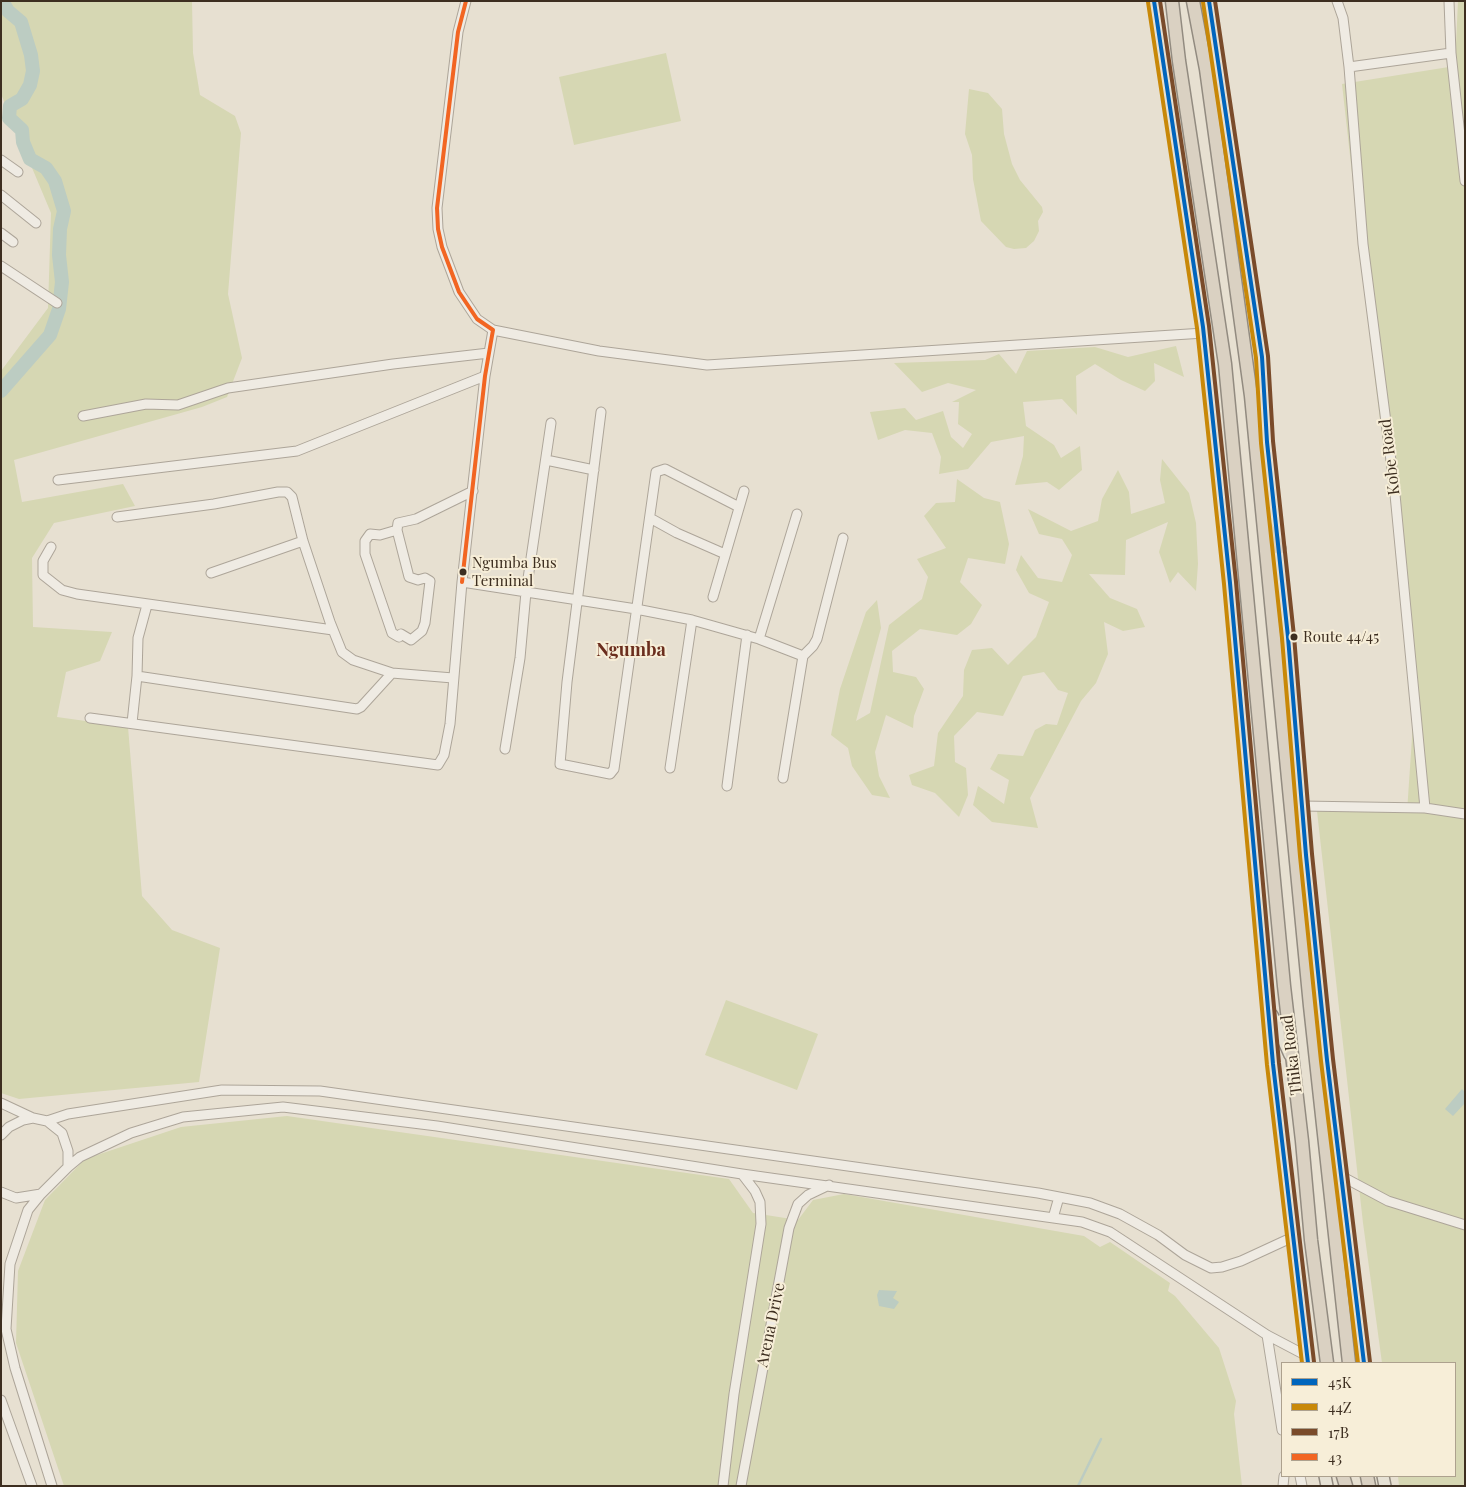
<!DOCTYPE html>
<html>
<head>
<meta charset="utf-8">
<style>
	body { margin:0 }
	#map { position:relative; width:1466px; height:1487px; overflow:hidden; background:#e7e0d1; font-family:"Playfair Display",serif }
	canvas { display:block }
	.frame { position:absolute; inset:0; border:2px solid #3d2e20; pointer-events:none }
	.legend { position:absolute; left:1281px; top:1362px; width:175px; height:115px; box-sizing:border-box; background:#f7eed8; border:1px solid #ada18e; margin:0; padding:6px 9px; list-style:none; font-size:15px; color:#3d2e20 }
	.legend li { display:flex; align-items:center; gap:10px; height:25px }
	.legend b { width:25px; border:1px solid #ada18e }
</style>
</head>
<body>
<div id="map">
<canvas width="1466" height="1487"></canvas>
<div class="frame"></div>
<ul class="legend">
<li><b style="height:6px;background:#0065bd"></b>45K</li>
<li><b style="height:6px;background:#c88808"></b>44Z</li>
<li><b style="height:6px;background:#7a4b2a"></b>17B</li>
<li><b style="height:6px;background:#f26522"></b>43</li>
</ul>
</div>
<script>
const context = document.querySelector('canvas').getContext('2d');
context.lineJoin = 'round';
function fill(path, color) {
  context.fillStyle = color;
  context.fill(path, 'evenodd');
}
function shape(rows) {
  const path = new Path2D();
  for (const r of rows) {
    path.moveTo(r[0], r[1]);
    for (let i = 2; i < r.length; i += 2) path.lineTo(r[i], r[i + 1]);
  }
  return path;
}
function strokePath(path, color, width, dash) {
  context.strokeStyle = color;
  context.lineWidth = width;
  context.lineCap = dash ? 'butt' : 'round';
  context.setLineDash(dash || []);
  context.stroke(path);
}
function label(font, color, halo, rows, align = 'center') {
  context.font = font + ' "Playfair Display",serif';
  context.lineWidth = 4;
  context.setLineDash([]);
  context.textBaseline = 'middle';
  context.strokeStyle = halo;
  context.fillStyle = color;
  for (const [text, x, y, turn = 0] of rows) {
    context.save();
    context.translate(x, y);
    context.rotate((+turn || 0) * Math.PI / 180);
    context.textAlign = isNaN(turn) ? turn : align;
    if (halo) context.strokeText(text, 0, 0);
    context.fillText(text, 0, 0);
    context.restore();
  }
}
fill(shape([
	[1,1,192,1,193,53,200,95,235,116,241,133,228,294,242,358,227,397,202,407,14,460,22,502,123,484,135,506,54,523,32,558,33,627,112,632,100,661,66,672,57,717,128,727,142,896,172,930,220,948,199,1082,19,1099,1,1093,1,371,48,308,51,213,1,94],
	[1458,1,1465,1,1465,1486,1399,1486,1398,1476,1455,1476,1455,1363,1382,1363,1363,1223,1317,811,1407,812,1415,693,1376,388,1342,84,1455,66],
	[666,53,681,121,574,145,559,77],
	[969,89,988,93,1002,109,1004,134,1012,164,1020,180,1042,207,1043,212,1038,221,1039,231,1034,241,1026,248,1014,249,1006,247,981,221,973,179,972,155,965,134],
	[1176,346,1184,377,1154,363,1155,381,1145,391,1121,380,1095,364,1076,376,1077,415,1062,399,1023,402,1026,426,1054,445,1061,458,1080,446,1082,470,1059,490,1047,482,1015,485,1023,456,1024,436,991,442,968,469,939,474,941,457,932,433,905,430,878,440,870,412,905,408,916,420,943,411,951,437,963,448,972,434,958,424,959,402,952,402,976,390,948,383,922,392,894,363,985,360,999,354,1016,374,1027,351,1095,347,1128,357],
	[1162,459,1189,493,1196,523,1198,564,1196,591,1178,572,1170,583,1159,552,1168,522,1126,540,1125,575,1089,574,1110,598,1137,609,1145,627,1123,631,1104,622,1108,654,1096,683,1081,701,1030,798,1038,828,992,822,973,805,978,786,1004,804,1009,780,990,769,998,754,1023,756,1035,730,1046,724,1057,725,1068,693,1058,690,1044,672,1023,676,1003,716,977,712,954,736,955,762,966,768,968,795,959,817,935,793,912,785,909,775,934,766,938,733,963,696,964,670,972,650,992,648,1008,665,1036,637,1049,602,1029,593,1016,570,1021,555,1038,578,1062,582,1072,555,1062,539,1039,534,1028,509,1071,531,1098,521,1102,499,1118,470,1129,492,1131,514,1165,503,1160,480],
	[957,479,984,498,1000,502,1009,544,1005,564,968,558,960,582,982,605,971,624,957,635,920,629,892,651,893,672,916,677,924,689,914,716,913,728,886,715,875,752,879,776,890,798,872,795,852,766,848,748,831,735,840,689,866,612,877,600,881,628,856,721,870,713,889,625,922,599,928,577,917,559,946,548,924,516,936,503,955,502],
	[726,1000,818,1034,797,1090,705,1055],
	[287,1116,729,1179,753,1213,798,1220,813,1200,844,1194,1084,1236,1100,1247,1110,1242,1170,1283,1168,1291,1175,1296,1219,1348,1236,1401,1234,1414,1242,1486,64,1486,16,1343,18,1271,45,1200,85,1159,181,1127]
]), '#d6d7b3');
fill(shape([
	[1462,1089,1465,1092,1465,1103,1453,1116,1445,1109],
	[879,1290,897,1291,893,1298,899,1302,894,1309,879,1306,877,1295]
]), '#bcccc2');
strokePath(shape([
	[1078,1486,1101,1439]
]), '#bcccc2', 2.5);
strokePath(shape([
	[1,391,50,335,59,309,62,282,59,255,60,229,64,211,55,181,46,168,30,159,23,142,22,130,9,118,10,106,22,99,30,85,33,71,31,55,21,22,8,11,2,1]
]), '#bcccc2', 14);
const minor = shape([
	[466,1,458,32,437,208,438,229,442,247,459,292,477,319,493,330,599,351,707,365,1204,333],
	[1337,1,1343,18,1349,67,1451,53,1449,1],
	[1451,53,1465,181],
	[1349,67,1363,244,1394,484,1425,808],
	[1,160,18,172],
	[1,195,36,223],
	[1,233,13,242],
	[1,266,57,303],
	[601,412,567,682,560,764,610,774,614,769,656,472,665,469,739,507],
	[83,416,146,404,178,405,228,388,393,364,489,353],
	[546,460,594,470],
	[58,480,297,451,485,376],
	[117,517,214,504,278,492,287,492,292,497,303,541,330,622,342,652,353,660,392,673,453,678],
	[650,518,677,533,725,554],
	[397,530,380,535,370,534,365,541,365,554,392,633,399,637,401,634,411,640,422,631,425,623,430,581,425,578,418,580,409,577,397,530,398,523,416,519,473,491],
	[51,547,43,561,43,575,62,590,77,594,333,630],
	[211,573,303,541],
	[462,582,636,609,692,620,759,639,803,656],
	[713,597,744,491],
	[147,605,138,638,137,676,357,709,361,707,392,673],
	[759,639,797,514],
	[90,718,438,765,444,755,450,724,462,582,485,376,493,330],
	[132,723,137,676],
	[505,749,520,658,526,592,551,423],
	[670,768,692,620],
	[783,778,803,656,813,646,817,639,843,538],
	[727,786,747,635],
	[1302,806,1425,808,1465,814],
	[1,1103,33,1118],
	[47,1121,68,1114,222,1090,320,1091,1038,1193,1090,1203,1120,1214,1158,1235,1185,1255,1211,1268,1222,1267,1241,1261,1293,1237],
	[1,1135,9,1127,23,1120,33,1118,47,1121,62,1133,68,1151,68,1167,41,1194,16,1198,1,1192],
	[68,1167,80,1157,131,1133,183,1117,283,1107,437,1126,742,1174,1082,1222,1110,1232,1267,1335,1307,1356],
	[1341,1176,1388,1201,1465,1225],
	[41,1194,28,1210,10,1264,6,1329,15,1368,52,1486],
	[1053,1218,1059,1197],
	[1267,1335,1282,1430],
	[1,1400,32,1486],
	[1300,1476,1302,1486],
	[723,1486,734,1394,761,1224,760,1202,755,1191,742,1174],
	[741,1486,789,1228,798,1204,808,1195,829,1185],
	[1283,1486,1284,1476]
]);
const major = shape([
	[1154,1,1203,327,1230,583,1273,1064,1308,1363],
	[1209,1,1262,357,1267,442,1288,637,1306,855,1327,1060,1364,1363],
	[1272,1015,1290,1055],
	[1325,1476,1327,1486],
	[1383,1476,1385,1486]
]);
const highway = shape([
	[1172,1,1179,61,1225,364,1284,986,1302,1141,1311,1240,1327,1363],
	[1193,1,1206,69,1251,396,1310,1006,1349,1363],
	[1267,527,1279,548],
	[1343,1476,1346,1486],
	[1367,1476,1369,1486]
]);
strokePath(minor, '#ada599', 11);
strokePath(major, '#928b80', 14);
strokePath(highway, '#928b80', 15);
strokePath(minor, '#efebe3', 9);
strokePath(major, '#e6e1d4', 11);
strokePath(highway, '#dad1c2', 12);
strokePath(shape([
	[1154,1,1203,327,1230,583,1273,1064,1308,1363],
	[1209,1,1262,357,1267,442,1288,637,1306,855,1327,1060,1364,1363]
]), '#0065bd', 4);
strokePath(shape([
	[1148,2,1197,328,1224,584,1267,1065,1302,1363],
	[1203,2,1256,358,1261,443,1282,638,1300,856,1321,1061,1358,1363]
]), '#c88808', 4);
strokePath(shape([
	[1160,1,1209,326,1236,582,1279,1063,1314,1362],
	[1215,1,1268,356,1273,441,1294,636,1312,854,1333,1059,1370,1362]
]), '#7a4b2a', 4);
strokePath(shape([
	[462,582,485,376,493,330,477,319,459,292,442,247,438,229,437,208,458,32,466,1]
]), '#f26522', 4);
for (const [x, y, r, color] of [
	[463,572,4.5,"#3d2e20"],
	[1294,637,4.5,"#3d2e20"]
]) {
  const dot = new Path2D();
  dot.arc(x, y, r, 0, 2 * Math.PI);
  context.fillStyle = color;
  context.fill(dot);
  strokePath(dot, '#f7eed8', 2);
}
label('15px', '#3d2e20', '#f7eed8', [
	["Ngumba Bus",472,563],
	["Terminal",472,581],
	["Route 44/45",1303,637]
], 'left');
label('16px', '#3d2e20', '#f7eed8', [
	["Kobe Road",1390,457,-97],
	["Thika Road",1292,1055,-97],
	["Arena Drive",771,1325,-78]
]);
label('bold 18px', '#6b2e1e', '#f7eed8', [
	["Ngumba",631,650]
]);
</script>
</body>
</html>
